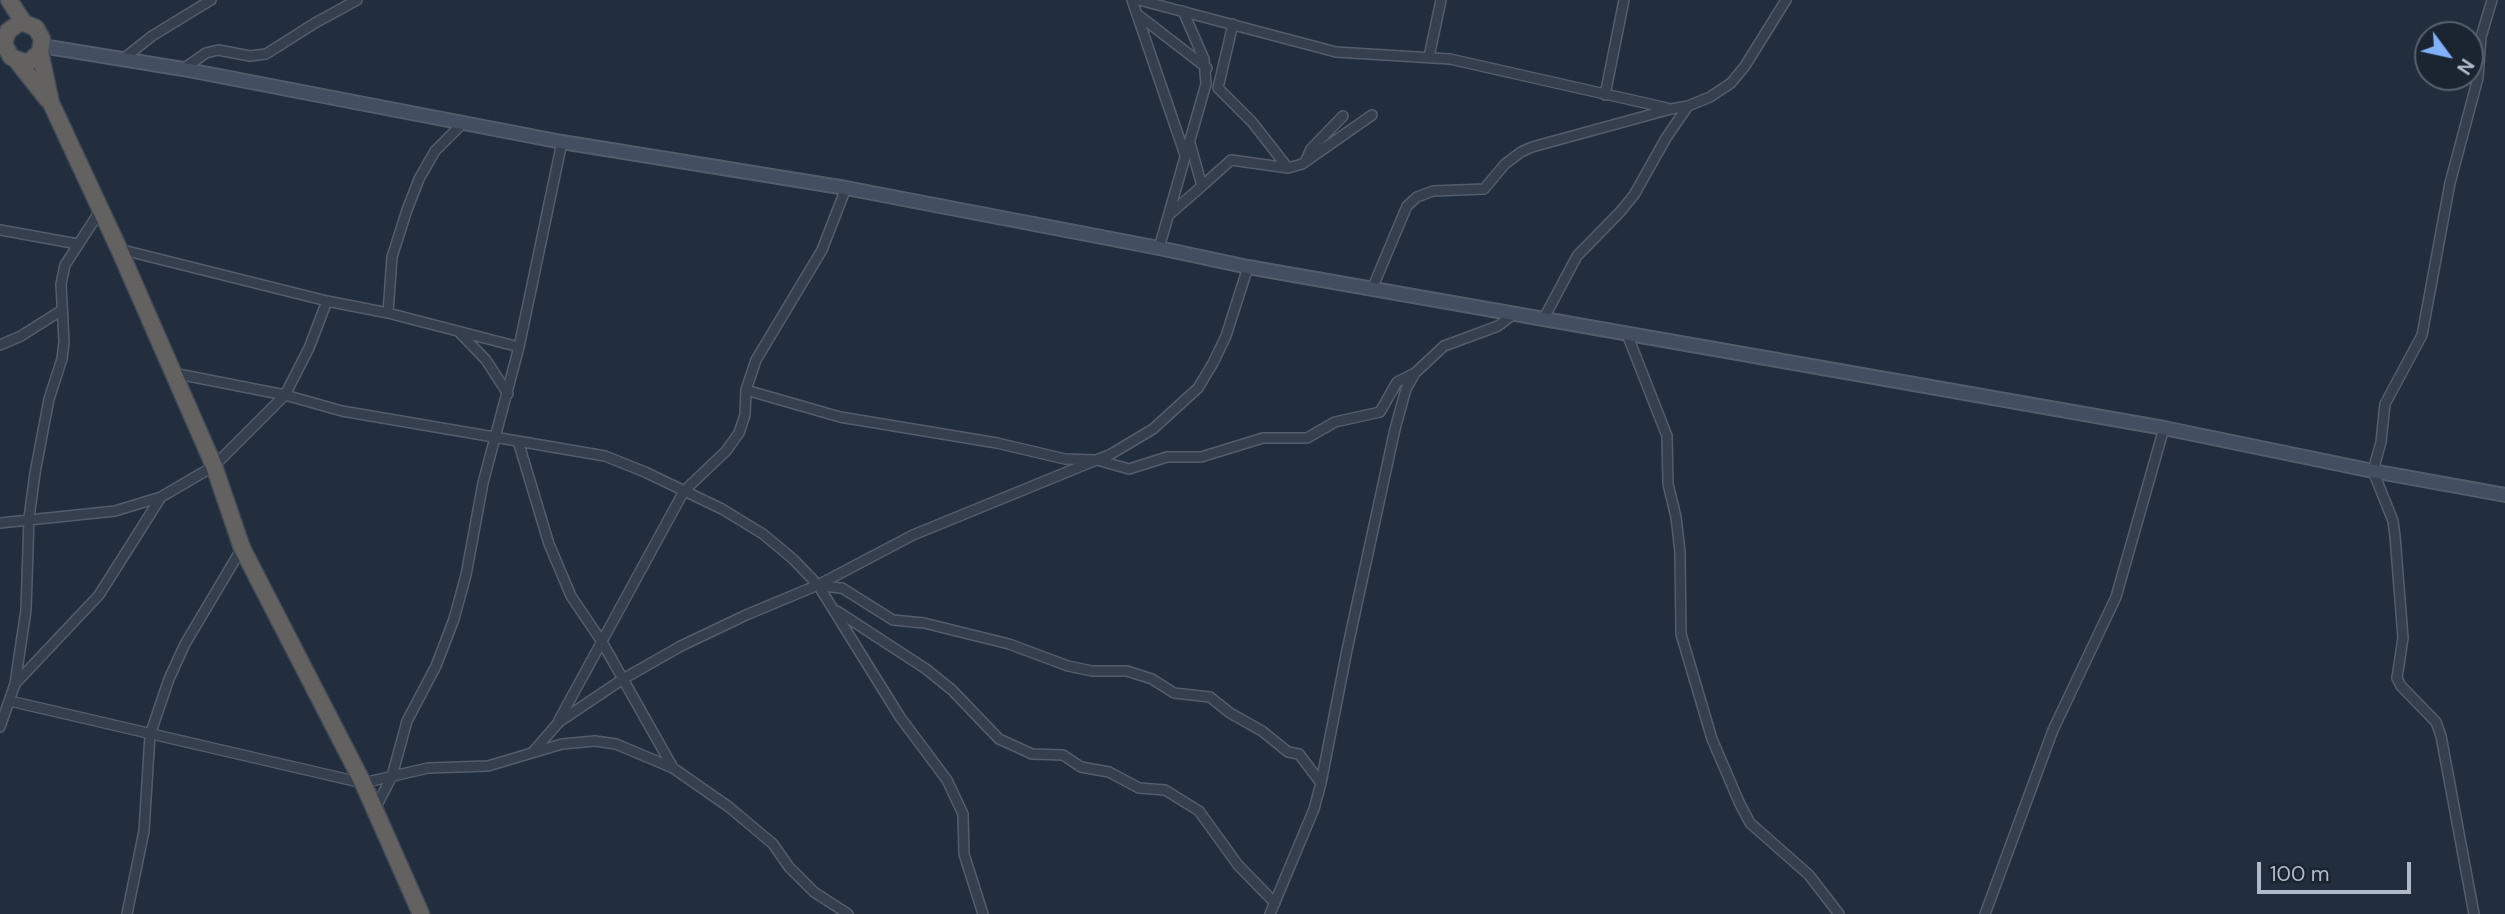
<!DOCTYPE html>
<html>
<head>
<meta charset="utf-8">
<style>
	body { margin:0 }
	#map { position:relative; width:2505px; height:914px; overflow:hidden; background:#222d3d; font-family:"DM Sans",sans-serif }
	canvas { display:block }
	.north { position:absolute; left:2414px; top:21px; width:70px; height:70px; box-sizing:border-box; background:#1b2431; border:2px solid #57606d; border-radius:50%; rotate:123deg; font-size:19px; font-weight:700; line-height:28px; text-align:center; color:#b1bac8 }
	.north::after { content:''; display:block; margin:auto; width:24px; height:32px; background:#82b1fc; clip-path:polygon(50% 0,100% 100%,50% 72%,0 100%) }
	.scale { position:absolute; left:2257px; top:862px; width:154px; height:32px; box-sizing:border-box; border:4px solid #b1bac8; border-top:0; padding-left:9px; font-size:21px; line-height:24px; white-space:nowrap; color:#b1bac8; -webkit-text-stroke:5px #1b2431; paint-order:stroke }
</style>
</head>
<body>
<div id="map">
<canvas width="2505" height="914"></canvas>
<div class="north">N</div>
<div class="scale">100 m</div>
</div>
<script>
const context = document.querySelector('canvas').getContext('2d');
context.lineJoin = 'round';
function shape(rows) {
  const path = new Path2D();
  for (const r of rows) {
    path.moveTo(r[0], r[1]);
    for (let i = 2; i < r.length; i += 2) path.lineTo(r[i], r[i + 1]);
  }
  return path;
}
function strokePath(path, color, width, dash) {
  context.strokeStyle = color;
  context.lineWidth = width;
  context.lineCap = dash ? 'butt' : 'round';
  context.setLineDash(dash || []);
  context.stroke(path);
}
const minor = shape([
	[1132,0,1185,155],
	[1139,0,1336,52,1450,59,1667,108],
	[1137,14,1207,68],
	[1429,57,1441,0],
	[123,59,152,36,211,0],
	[183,69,206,53,218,50,250,56,266,54,315,23,357,0],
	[1605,95,1624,0],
	[1306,160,1311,149,1343,116],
	[1288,168,1302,164,1372,115],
	[1202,186,1231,160,1288,168,1252,122,1218,88,1233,24],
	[1170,214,1202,186,1190,143],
	[0,230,78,244],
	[1159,248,1206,84,1204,59,1183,11],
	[119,249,327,301,388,313,519,347],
	[1372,289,1407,206,1417,197,1433,191,1484,189,1505,164,1521,152,1532,147,1671,109,1688,106,1710,97,1731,83,1745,66,1786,0],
	[388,313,392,257,407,210,419,179,435,151,464,122],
	[1544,318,1577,256,1620,212,1634,195,1666,138,1688,106],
	[460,333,486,360,508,394],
	[1627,334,1667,436,1668,484,1676,517,1680,552,1681,634,1712,739,1739,802,1750,823,1809,875,1839,914],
	[0,345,21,336,62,310],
	[173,373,285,395,342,411,605,456,645,472,722,509,763,534,793,559,818,585,900,717,947,780,963,814,964,854,983,914],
	[746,390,840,417,997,443,1065,459,1097,460,1129,469,1167,457,1201,457,1263,438,1307,438,1335,422,1380,412,1397,382,1415,373],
	[518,441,549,544,571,596,602,642,672,766],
	[0,523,115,511,161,497],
	[820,586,842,588,893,620,924,623,1009,644,1068,666,1092,671,1127,671,1152,679,1174,693,1210,697,1230,713,1262,731,1288,752,1299,754,1321,783],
	[837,611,926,669,952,690,999,739,1032,754,1063,755,1081,767,1109,772,1139,788,1165,790,1199,811,1238,865,1275,903],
	[15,684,99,595,161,497,214,466,285,395,309,348,327,301],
	[10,701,363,783,428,768,488,766,562,744,595,741,616,744,673,768,729,807,773,844,789,867,814,892,848,914],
	[559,720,684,491,726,451,739,433,745,415,746,390,756,360,822,250,846,188],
	[0,727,15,684,26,610,29,518,35,473,49,399,62,359,64,342,61,284,65,265,100,211],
	[532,753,559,722,623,679,681,646,746,615,818,585,913,535,1111,454,1153,429,1198,388,1213,363,1226,336,1248,267],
	[375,809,392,776,407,721,436,666,454,619,466,575,483,483,519,347,562,142],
	[127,914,144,831,150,735,169,679,185,644,242,548],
	[1270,914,1314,809,1321,783,1347,650,1395,429,1406,389,1415,373,1444,346,1498,326,1514,314],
	[1985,914,2053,730,2116,597,2164,428],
	[2474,914,2441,736,2436,722,2401,686,2397,678,2403,638,2395,536,2393,521,2373,471,2381,442,2385,404,2422,335,2450,183,2478,78,2481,37,2492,0]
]);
const secondary = shape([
	[42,46,183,69,562,142,846,188,1159,248,1248,267,2164,428,2373,471,2505,495]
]);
const trunk = shape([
	[9,0,24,23,36,28,42,39,40,52,30,61,24,62,11,57,4,44,8,31,18,24,24,23],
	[40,52,51,103,119,249,214,466,242,548,363,783,421,914],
	[17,61,48,100]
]);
strokePath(minor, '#545d6b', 12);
strokePath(secondary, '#545d6b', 16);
strokePath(trunk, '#414a58', 19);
strokePath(minor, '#363f4d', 9);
strokePath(secondary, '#434e60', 12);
strokePath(trunk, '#636260', 16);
</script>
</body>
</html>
